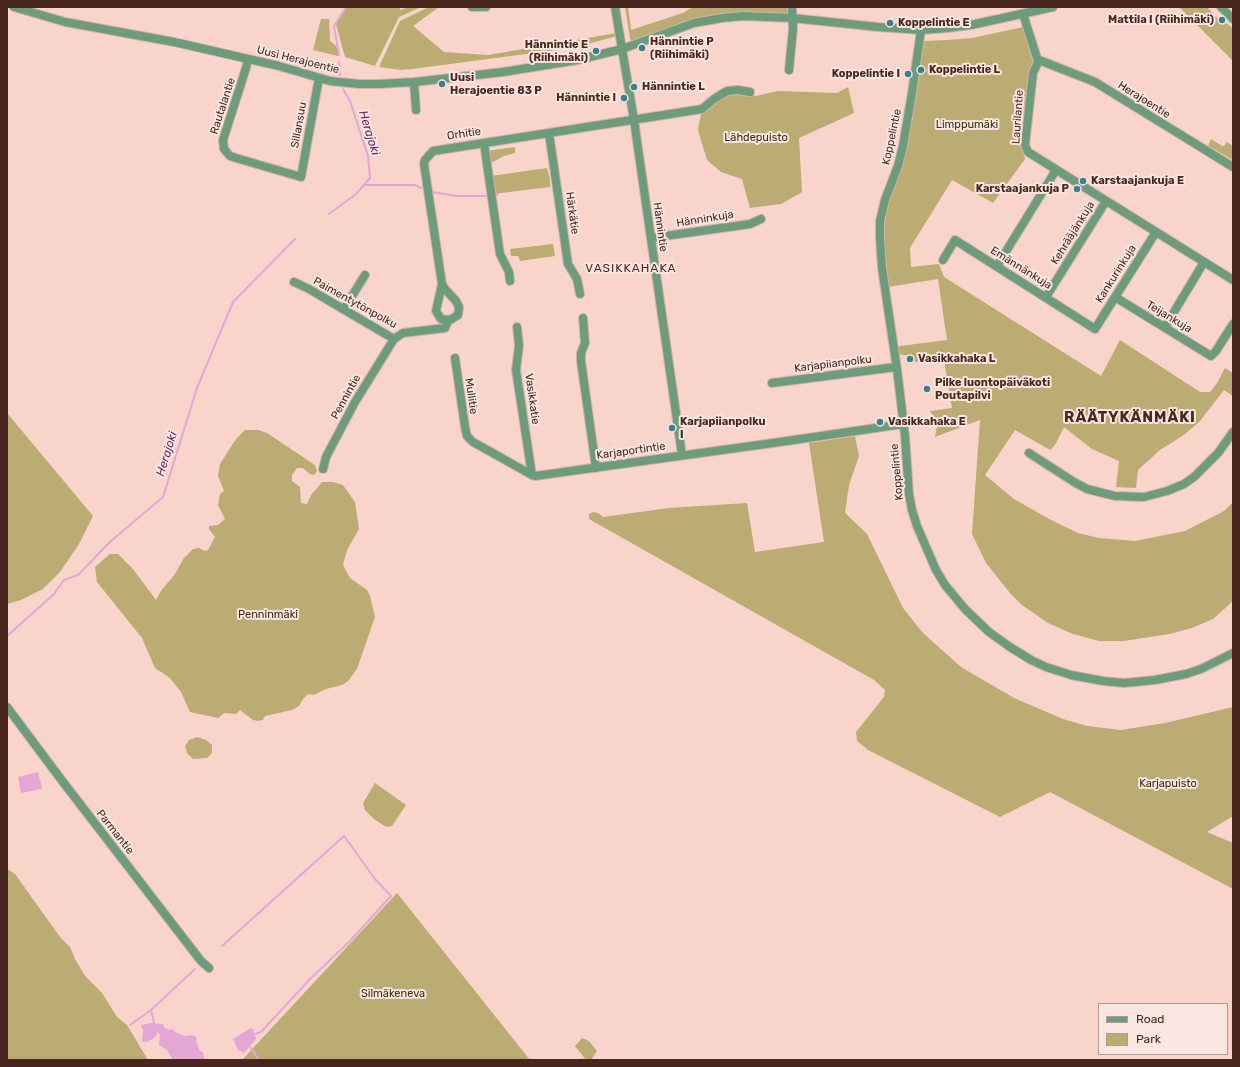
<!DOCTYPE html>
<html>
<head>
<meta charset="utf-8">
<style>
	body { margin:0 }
	#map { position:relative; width:1240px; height:1067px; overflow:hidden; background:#f9d4ca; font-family:Rubik,sans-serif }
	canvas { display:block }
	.frame { position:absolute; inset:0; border:8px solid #4a271e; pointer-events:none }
	.legend { position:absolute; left:1098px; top:1003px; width:130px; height:52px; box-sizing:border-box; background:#f9e6e1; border:1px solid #b39a93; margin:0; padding:5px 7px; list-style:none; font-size:12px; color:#4a271e }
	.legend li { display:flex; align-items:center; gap:8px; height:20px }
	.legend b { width:20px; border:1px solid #b39a93 }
</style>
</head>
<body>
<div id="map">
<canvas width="1240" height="1067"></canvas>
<div class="frame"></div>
<ul class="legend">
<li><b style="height:5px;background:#6d9c7d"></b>Road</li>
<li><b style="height:11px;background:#baac73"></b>Park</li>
</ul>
</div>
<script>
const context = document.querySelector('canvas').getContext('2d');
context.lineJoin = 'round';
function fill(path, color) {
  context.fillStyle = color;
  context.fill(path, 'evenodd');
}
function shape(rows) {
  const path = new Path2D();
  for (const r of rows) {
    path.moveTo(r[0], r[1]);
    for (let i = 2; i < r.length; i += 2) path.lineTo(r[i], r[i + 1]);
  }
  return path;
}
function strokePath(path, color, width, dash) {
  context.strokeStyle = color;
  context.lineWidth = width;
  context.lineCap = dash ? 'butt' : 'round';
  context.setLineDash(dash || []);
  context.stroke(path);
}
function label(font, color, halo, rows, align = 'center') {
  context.font = font + ' Rubik,sans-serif';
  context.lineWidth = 4;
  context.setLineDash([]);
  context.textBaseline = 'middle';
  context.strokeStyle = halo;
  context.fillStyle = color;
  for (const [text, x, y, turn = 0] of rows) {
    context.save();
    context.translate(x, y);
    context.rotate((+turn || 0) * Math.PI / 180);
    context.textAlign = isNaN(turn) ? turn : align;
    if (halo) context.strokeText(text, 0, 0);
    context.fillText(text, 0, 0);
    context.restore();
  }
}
fill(shape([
	[347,7,400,7,400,10,409,7,421,7,399,17,375,66,345,57,336,24],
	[429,7,439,7,413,26,444,52,488,55,617,33,617,36,584,45,549,51,412,69,401,70,379,67,400,21],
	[625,7,628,7,631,30,683,13,693,7,790,7,790,14,751,12,711,15,687,22,632,42,630,38],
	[1179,7,1207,7,1224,25,1226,23,1233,28,1233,61],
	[321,19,329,19,330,41,336,46,338,50,338,56,313,50],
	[1023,27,1033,62,1028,78,1024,113,1022,146,1025,159,993,203,952,180,910,248,911,267,939,264,944,277,1101,376,1120,340,1200,392,1210,392,1217,383,1225,368,1233,373,1233,396,1224,390,1200,421,1184,435,1160,450,1138,470,1136,488,1116,487,1119,461,1092,449,1064,427,1055,445,1050,450,1015,430,985,475,1014,499,1051,520,1078,533,1099,538,1135,541,1185,531,1224,511,1233,502,1233,601,1213,619,1192,628,1169,634,1124,641,1099,641,1073,634,1048,623,1022,605,1010,593,986,563,972,534,980,420,935,437,937,427,937,421,930,411,952,408,944,360,915,362,911,356,897,354,896,348,900,346,947,340,938,279,888,287,883,230,923,44,925,41,947,40,972,38],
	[848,87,854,113,799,138,802,192,781,204,750,208,742,179,721,172,707,160,698,130,702,109,714,99,738,90,756,96,778,91,837,93],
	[1211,139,1222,146,1224,146,1227,142,1233,146,1233,160,1208,146],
	[515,147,515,153,504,156,489,164,487,151],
	[547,168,550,179,550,187,493,194,491,176],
	[553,244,555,256,520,261,518,256,511,256,510,249],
	[7,413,93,516,79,544,60,572,43,589,21,600,7,604],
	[245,430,258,430,267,433,315,465,317,471,314,475,310,474,303,468,297,468,292,475,292,481,300,487,301,503,307,504,311,495,322,482,333,482,343,485,350,495,355,502,359,529,347,550,343,564,346,571,350,578,367,590,370,596,375,617,357,669,348,681,342,685,326,689,314,695,308,694,303,699,299,706,292,710,265,716,263,720,258,721,253,720,240,710,236,714,224,713,218,718,190,712,181,692,170,678,155,668,142,638,97,582,95,567,110,554,118,554,133,569,156,600,161,591,175,574,184,558,193,549,199,548,205,551,208,550,215,537,209,529,209,526,218,525,225,519,218,505,220,494,224,491,218,476,220,464,236,439],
	[855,436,859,456,849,485,845,513,867,534,903,608,923,633,961,667,1014,698,1063,719,1087,726,1121,730,1165,723,1233,707,1233,816,1207,832,1233,843,1233,889,1050,792,1000,817,868,750,857,741,856,732,884,697,885,690,874,680,589,519,589,514,593,512,598,513,603,517,669,508,747,503,755,552,824,542,809,443],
	[197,737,206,740,212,745,212,753,207,758,193,759,187,753,185,746,189,740],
	[375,783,406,805,392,826,386,827,374,819,365,810,363,803],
	[7,869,15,874,60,937,70,947,75,959,85,976,102,993,117,1017,127,1025,148,1060,7,1060],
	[397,893,530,1060,242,1060],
	[582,1038,589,1041,597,1051,591,1060,586,1060,575,1046]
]), '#baac73');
fill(shape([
	[38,772,42,787,41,789,21,793,18,777],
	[151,1023,163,1024,164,1027,169,1030,173,1029,175,1032,185,1036,193,1035,197,1038,196,1041,200,1051,203,1052,204,1059,173,1060,167,1050,159,1045,160,1035,158,1032,154,1038,147,1042,142,1042,143,1031,141,1025],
	[251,1028,253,1029,256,1039,244,1053,238,1050,233,1039]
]), '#e4a7d5');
strokePath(shape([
	[339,55,334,26,346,7],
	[339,62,340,75],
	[364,185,415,185,421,188],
	[432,192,457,196,486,196],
	[497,195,498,194],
	[329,214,356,194,370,178,368,156,350,101,343,89],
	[7,636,54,594,64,580,78,575,111,541,163,497,197,388,233,302,295,239],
	[222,946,344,836,375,879,391,896,350,941,310,979,261,1032,255,1034],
	[151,1010,154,1023],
	[130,1025,151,1010,195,969],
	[250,1047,259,1060]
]), '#e4a7d5', 2);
const minor = shape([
	[14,7,65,22,174,42,279,66,330,81,359,84,379,84,414,82,503,72,578,60,622,49,694,23,722,18,743,16,792,18,878,27,921,30,947,28,971,25,1053,7],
	[472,7,486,7],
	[615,7,634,120,682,455],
	[1221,7,1233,19],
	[1023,14,1037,58,1039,60],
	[921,30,912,93,903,146,898,166,885,200,880,221,880,238,882,268,897,369,905,436,909,494,912,510,917,526,936,570,945,585,965,609,989,632,1010,647,1031,660,1046,667,1071,675,1103,681,1124,683,1155,680,1186,674,1201,669,1233,653],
	[248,59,246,68,223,140,224,149,230,156,236,158,301,177,319,78],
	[1039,60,1033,73,1025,145,1028,152,1233,280],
	[1039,60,1095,82,1233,167],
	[789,70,793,29,792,7],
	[414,82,416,110],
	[549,133,568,264,577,279,580,294],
	[484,143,500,254,509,272,510,281],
	[651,238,750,224,761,219],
	[943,260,955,240,1095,329,1156,232],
	[997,266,1056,170],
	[294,282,309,289,394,339],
	[442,284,445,289,456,301,459,307,458,315,450,320,441,319,436,311,442,284,424,164,425,160,433,151,696,110,702,109,714,99,727,91,738,90,750,92],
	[1046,297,1106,201],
	[1115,297,1211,356,1216,351,1233,324],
	[344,309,365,275],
	[583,318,585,343,581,353,581,361,596,468],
	[517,327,519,345,516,370,532,475],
	[1165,327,1204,262],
	[455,358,465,427,467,436,473,442,532,475,535,476,780,442,903,424],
	[772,383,896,367],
	[1029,453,1074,482,1087,489,1115,496,1144,497,1167,491,1184,484,1194,477,1218,453,1233,432],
	[323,469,326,457,355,402,394,339,403,333,445,328,448,321],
	[7,707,63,782,201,961,209,968]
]);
strokePath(minor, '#d6b1a8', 10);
strokePath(minor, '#6d9c7d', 8);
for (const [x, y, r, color] of [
	[1222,20,4,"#3b7f8f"],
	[890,23,4,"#3b7f8f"],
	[642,48,4,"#3b7f8f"],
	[596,51,4,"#3b7f8f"],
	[921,70,4,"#3b7f8f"],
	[908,74,4,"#3b7f8f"],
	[442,84,4,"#3b7f8f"],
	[634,87,4,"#3b7f8f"],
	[624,98,4,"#3b7f8f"],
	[1083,181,4,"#3b7f8f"],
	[1077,189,4,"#3b7f8f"],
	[910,359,4,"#3b7f8f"],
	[927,389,4,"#3b7f8f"],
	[880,422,4,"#3b7f8f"],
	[672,428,4,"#3b7f8f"]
]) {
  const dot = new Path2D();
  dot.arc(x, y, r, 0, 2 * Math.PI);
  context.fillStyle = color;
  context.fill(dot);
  strokePath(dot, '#f9e6e1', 1.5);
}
label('bold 11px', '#4a271e', '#f9e6e1', [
	["Mattila I (Riihimäki)",1214,20,"right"],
	["Koppelintie E",898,23],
	["Hännintie P",650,42],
	["(Riihimäki)",650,55],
	["Hännintie E",588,45,"right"],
	["(Riihimäki)",588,58,"right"],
	["Koppelintie L",929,70],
	["Koppelintie I",900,74,"right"],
	["Uusi",450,78],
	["Herajoentie 83 P",450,91],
	["Hännintie L",642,87],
	["Hännintie I",616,98,"right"],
	["Karstaajankuja E",1091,181],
	["Karstaajankuja P",1069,189,"right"],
	["Vasikkahaka L",918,359],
	["Pilke luontopäiväkoti",935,383],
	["Poutapilvi",935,396],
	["Karjapiianpolku",680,422],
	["I",680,435],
	["Vasikkahaka E",888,422]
], 'left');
label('11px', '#4a271e', '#f9e6e1', [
	["Uusi Herajoentie",298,60,14],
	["Herajoentie",1144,100,32],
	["Rautalantie",223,106,-72],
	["Laurilantie",1018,117,-86],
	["Sillansuu",299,125,-80],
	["Orhitie",464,134,-8],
	["Koppelintie",892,137,-78],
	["Härkätie",572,213,82],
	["Hänninkuja",705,219,-9],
	["Hännintie",660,227,82],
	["Kehrääjänkuja",1073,233,-58],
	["Emännänkuja",1021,268,32],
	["Kankurinkuja",1116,274,-58],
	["Paimentytönpolku",355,303,29],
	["Teijankuja",1169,317,31],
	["Karjapiianpolku",833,364,-7],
	["Mullitie",471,396,82],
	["Pennintie",346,397,-61],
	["Vasikkatie",532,399,82],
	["Karjaportintie",631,451,-8],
	["Koppelintie",897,472,-95],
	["Parmantie",115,832,52]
]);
label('11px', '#383010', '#f9e6e1', [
	["Limppumäki",967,125],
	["Lähdepuisto",756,138],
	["Penninmäki",268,615],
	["Karjapuisto",1168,784],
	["Silmäkeneva",393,994]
]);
label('italic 12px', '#6f2a62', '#f9e6e1', [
	["Herajoki",369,133,73],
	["Herajoki",167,454,-73]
]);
context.letterSpacing = '1px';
label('12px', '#4a271e', '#f9e6e1', [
	["VASIKKAHAKA",631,269]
]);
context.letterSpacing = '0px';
context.letterSpacing = '1px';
label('bold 15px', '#4a271e', '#f9e6e1', [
	["RÄÄTYKÄNMÄKI",1130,418]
]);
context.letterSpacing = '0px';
</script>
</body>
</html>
